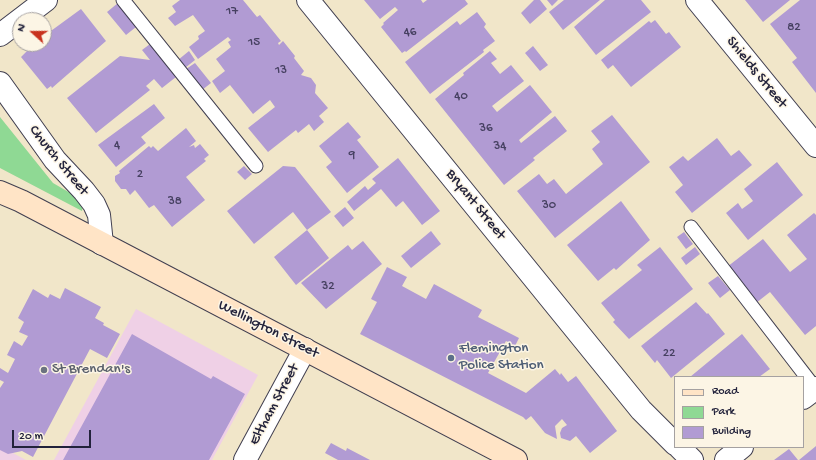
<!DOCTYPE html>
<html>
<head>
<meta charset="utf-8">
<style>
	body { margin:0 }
	#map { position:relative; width:816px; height:460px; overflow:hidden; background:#f1e6c9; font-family:"Gochi Hand",sans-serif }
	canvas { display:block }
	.legend { position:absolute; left:674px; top:376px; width:130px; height:72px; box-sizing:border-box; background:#fcf5e5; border:1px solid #a5a1a1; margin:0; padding:5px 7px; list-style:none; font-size:12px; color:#22223b }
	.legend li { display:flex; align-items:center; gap:8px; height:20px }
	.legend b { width:20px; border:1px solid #a5a1a1 }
	.north { position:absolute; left:12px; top:12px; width:40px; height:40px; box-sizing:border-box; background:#fcf5e5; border:1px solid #a5a1a1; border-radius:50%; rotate:291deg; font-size:11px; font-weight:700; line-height:16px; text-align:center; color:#22223b }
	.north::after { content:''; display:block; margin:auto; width:14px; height:18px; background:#c8321e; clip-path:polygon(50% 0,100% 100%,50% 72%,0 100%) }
	.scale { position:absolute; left:12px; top:430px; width:79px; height:18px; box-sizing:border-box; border:2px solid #22223b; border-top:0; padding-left:5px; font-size:12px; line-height:14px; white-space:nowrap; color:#22223b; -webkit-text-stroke:3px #fcf5e5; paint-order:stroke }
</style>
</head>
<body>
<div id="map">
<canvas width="816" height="460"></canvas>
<ul class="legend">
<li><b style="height:5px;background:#ffe4c6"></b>Road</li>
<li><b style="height:11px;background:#8fd994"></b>Park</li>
<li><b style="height:11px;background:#b19bd3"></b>Building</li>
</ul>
<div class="north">N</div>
<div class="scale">20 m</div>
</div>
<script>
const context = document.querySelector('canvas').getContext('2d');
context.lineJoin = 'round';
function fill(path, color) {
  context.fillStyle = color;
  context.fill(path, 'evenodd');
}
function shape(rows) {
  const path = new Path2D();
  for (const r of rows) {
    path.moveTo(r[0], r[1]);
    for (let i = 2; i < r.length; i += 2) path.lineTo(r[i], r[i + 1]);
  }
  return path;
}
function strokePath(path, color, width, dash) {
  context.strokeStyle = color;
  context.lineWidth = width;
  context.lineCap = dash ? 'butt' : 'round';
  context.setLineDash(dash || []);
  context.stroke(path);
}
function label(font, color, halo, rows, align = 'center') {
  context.font = font + ' "Gochi Hand",sans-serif';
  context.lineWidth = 3;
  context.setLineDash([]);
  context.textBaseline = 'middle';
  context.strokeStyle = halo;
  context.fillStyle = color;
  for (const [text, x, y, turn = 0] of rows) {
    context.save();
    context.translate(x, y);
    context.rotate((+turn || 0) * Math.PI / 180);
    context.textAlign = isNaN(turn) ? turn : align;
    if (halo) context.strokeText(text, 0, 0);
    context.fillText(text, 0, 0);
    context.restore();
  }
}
fill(shape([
	[136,309,258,375,212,460,54,460],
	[0,446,26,460,0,460]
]), '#efd0e6');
fill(shape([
	[0,117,53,183,72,194,83,206,82,211,0,168]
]), '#8fd994');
fill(shape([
	[180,0,243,0,257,17,260,15,281,41,278,43,279,45,283,41,295,56,294,58,304,71,301,75,311,78,316,85,315,93,328,108,319,116,324,122,314,131,309,124,298,133,296,130,268,152,248,128,275,107,270,100,253,114,230,85,220,93,212,81,225,71,216,59,231,47,228,42,231,40,228,37,198,59,189,47,199,39,198,36,205,31,193,15,175,26,168,18,176,12,172,6],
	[364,0,421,0,423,3,427,0,465,0,468,4,406,52,405,51,402,53,381,27,384,24,383,23,398,10,395,7,380,19],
	[534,0,540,0,547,9,530,24,521,13],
	[547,0,558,0,552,6],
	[564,0,600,0,563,30,549,12],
	[605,0,641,0,651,12,596,55,574,27],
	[745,0,790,0,763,22],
	[800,0,816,0,816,93,792,62,797,58,770,24],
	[118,3,136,27,126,35,107,12],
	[81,9,106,41,52,88,51,86,47,89,21,57,34,44,44,44,44,36],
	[477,12,486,24,484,27,495,41,483,50,484,52,430,94,405,62,457,21,460,25],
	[655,20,666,34,669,32,681,47,631,87,613,65,608,69,601,60,649,21,651,23],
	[150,44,176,77,162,88,154,79,146,86,150,90,96,133,67,98,120,56,150,60,142,50],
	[533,46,548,65,540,71,525,53],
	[189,51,195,60,185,68,178,60],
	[490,51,497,59,491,63,500,74,511,65,524,81,492,106,497,112,530,85,552,112,519,140,521,143,555,116,567,131,533,158,535,160,504,185,435,99,464,75,463,73],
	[195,63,211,83,202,90,186,69],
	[154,104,165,118,141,137,146,143,116,167,98,145],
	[612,115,650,162,555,238,517,191,539,174,547,184,554,179,566,194,603,164,592,149,600,142,591,131],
	[348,122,361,137,357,140,379,167,347,193,326,167,332,162,319,146],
	[186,128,196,141,189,147,194,145,195,148,200,144,209,155,204,159,206,161,186,177,205,200,172,227,154,205,149,208,135,190,130,195,126,189,121,189,115,181,115,176,120,173,119,171,149,146,151,148,153,146,158,151],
	[717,138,731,156,739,150,752,165,692,213,675,192,683,185,669,167,683,156,688,161],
	[398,158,440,211,422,225,403,201,396,207,381,189,354,211,347,202,365,186,368,190,376,183,372,179],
	[777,162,803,195,748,240,726,213,738,203,742,209,753,201,744,189],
	[244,166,252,174,245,180,237,172],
	[283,166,295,167,331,212,307,230,293,212,254,244,227,211],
	[621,201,650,240,616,270,614,268,598,281,567,245],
	[345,207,354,218,343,227,334,216],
	[814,213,816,215,816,326,805,335,770,292,756,303,727,267,763,239,790,272,807,259,787,235],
	[307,230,329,258,296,285,274,257],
	[431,231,441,244,411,268,401,256],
	[684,232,693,244,686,249,677,237],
	[363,241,382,264,326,309,301,283,348,245,352,250],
	[660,247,693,289,629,339,613,322,615,320,601,303,642,270,637,265],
	[695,247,700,254,686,265,681,258],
	[387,267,407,277,402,286,426,299,434,284,482,310,478,317,519,338,515,346,506,341,488,373,526,393,555,369,560,375,561,373,568,382,576,376,617,431,590,453,576,436,570,441,561,438,560,433,562,428,567,425,562,419,555,426,557,439,545,433,531,416,526,420,523,417,360,334,377,302,371,299],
	[718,276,730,290,720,298,708,283],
	[65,288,101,307,95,318,104,323,103,325,120,334,107,358,90,349,33,457,22,451,8,454,0,450,0,388,4,382,0,380,0,368,8,373,15,359,7,355,14,341,22,346,28,336,19,332,24,322,18,318,33,289,48,298,50,294,60,299],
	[696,302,707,314,708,313,725,334,671,378,657,360,655,363,641,346],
	[132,334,211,379,213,376,245,394,209,460,63,460],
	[742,334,770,369,759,377,690,377],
	[331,443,346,451,347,448,370,460,338,460,325,453],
	[816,446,816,460,799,460],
	[789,449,798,460,774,460]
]), '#b19bd3');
const lane = shape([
	[123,0,256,166],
	[691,227,815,388]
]);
const street = shape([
	[308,0,641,410,675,444],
	[697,0,816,146],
	[0,35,46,0],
	[0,83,55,160,84,191,94,204,99,215,102,244],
	[803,398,816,388],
	[679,447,692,460],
	[245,460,305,349],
	[726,460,742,447]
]);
const secondary = shape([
	[0,192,21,201,516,460]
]);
strokePath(lane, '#413f50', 15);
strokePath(street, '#413f50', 24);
strokePath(secondary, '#413f50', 24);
strokePath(lane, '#fff', 13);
strokePath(street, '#fff', 22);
strokePath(secondary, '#ffe4c6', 22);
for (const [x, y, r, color] of [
	[451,358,4,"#5c6f8a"],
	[44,370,4,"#6b7280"]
]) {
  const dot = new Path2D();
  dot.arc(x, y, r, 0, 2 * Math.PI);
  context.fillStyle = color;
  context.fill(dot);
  strokePath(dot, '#fcf5e5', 1.5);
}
label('13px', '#464061', null, [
	["17",232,12],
	["82",794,28],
	["46",410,33],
	["15",254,43],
	["13",281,71],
	["40",461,97],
	["36",486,129],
	["4",117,146],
	["34",500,147],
	["9",352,156],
	["2",140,175],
	["38",175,202],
	["30",549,206],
	["32",328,287],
	["22",669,354]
]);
label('15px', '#22223b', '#fcf5e5', [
	["Shields Street",756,73,51],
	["Church Street",58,161,51],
	["Bryant Street",475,205,51],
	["Wellington Street",268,330,27],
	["Eltham Street",275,405,-62]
]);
label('15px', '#4e5e75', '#fcf5e5', [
	["Flemington",459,349],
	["Police Station",459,366]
], 'left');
label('15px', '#5b616d', '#fcf5e5', [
	["St Brendan's",52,370]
], 'left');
</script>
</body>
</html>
